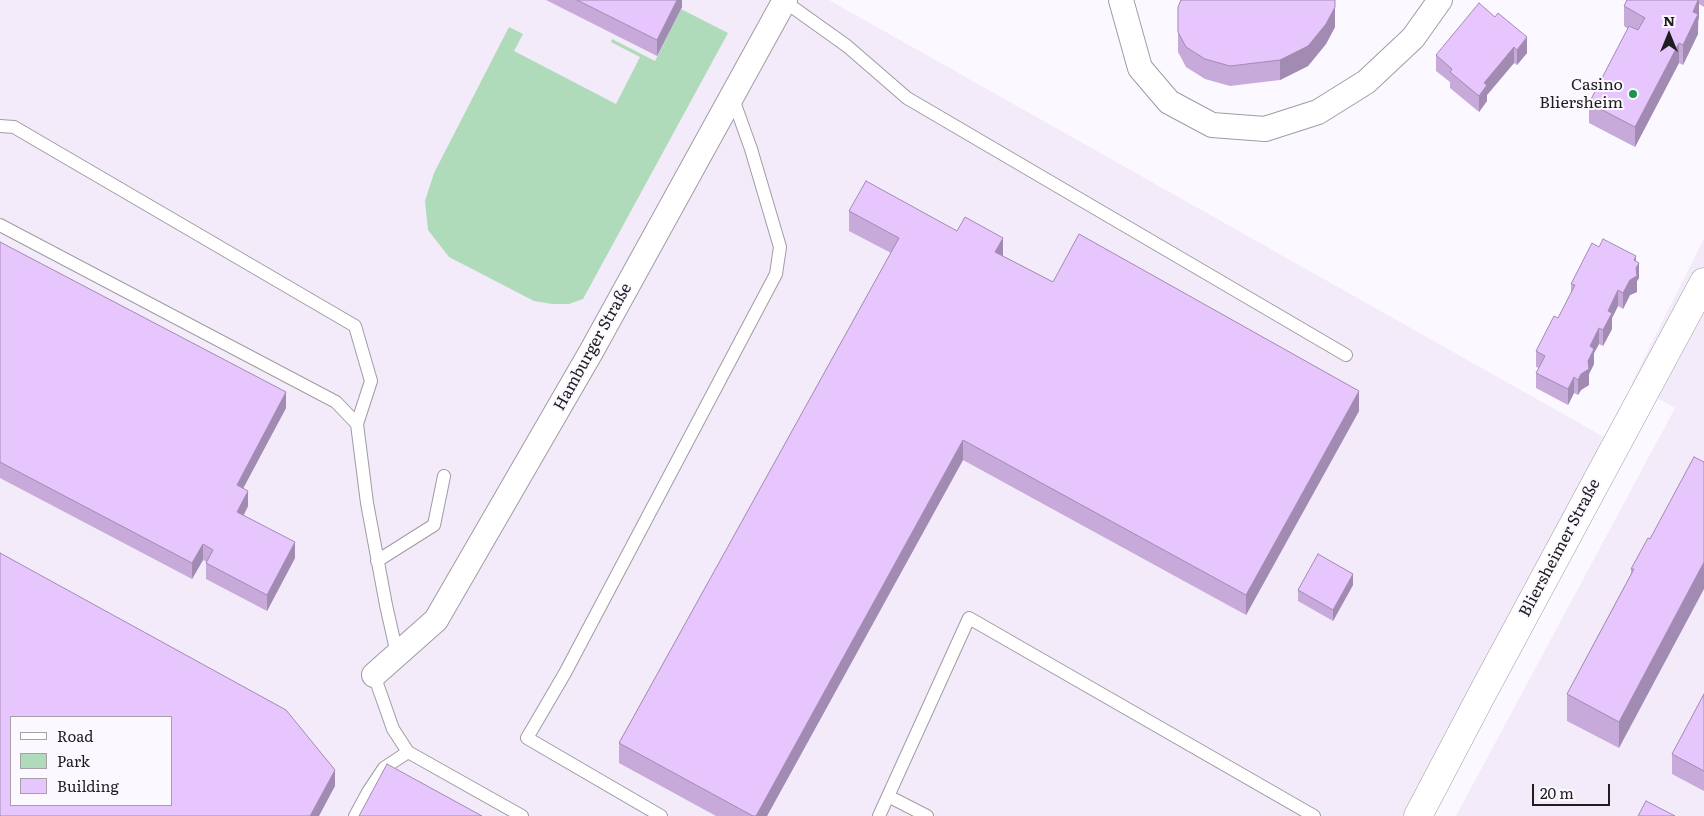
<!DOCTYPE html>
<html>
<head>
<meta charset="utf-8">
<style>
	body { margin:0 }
	#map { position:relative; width:1704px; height:816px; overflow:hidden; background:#fcf8ff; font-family:Literata,serif }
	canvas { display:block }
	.legend { position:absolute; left:10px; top:716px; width:162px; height:90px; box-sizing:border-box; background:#fcf8ff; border:1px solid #a4a0a6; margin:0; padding:6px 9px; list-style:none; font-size:15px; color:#1f1d20 }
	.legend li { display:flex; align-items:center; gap:10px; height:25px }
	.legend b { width:25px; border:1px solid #a4a0a6 }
	.north { position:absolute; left:1644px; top:10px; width:50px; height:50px; -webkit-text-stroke:4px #fcf8ff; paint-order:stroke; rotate:0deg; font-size:14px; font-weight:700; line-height:20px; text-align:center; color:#1f1d20 }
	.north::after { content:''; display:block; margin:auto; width:18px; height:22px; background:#1f1d20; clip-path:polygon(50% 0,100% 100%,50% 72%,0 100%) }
	.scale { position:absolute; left:1532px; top:784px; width:78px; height:22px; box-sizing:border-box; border:2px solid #1f1d20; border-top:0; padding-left:6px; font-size:15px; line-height:18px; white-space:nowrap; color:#1f1d20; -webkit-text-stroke:4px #fcf8ff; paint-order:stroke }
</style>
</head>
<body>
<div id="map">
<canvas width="1704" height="816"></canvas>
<ul class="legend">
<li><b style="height:6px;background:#fff"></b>Road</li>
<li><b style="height:14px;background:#b0dbba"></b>Park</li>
<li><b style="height:14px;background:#e7c6fe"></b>Building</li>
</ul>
<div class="north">N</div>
<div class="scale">20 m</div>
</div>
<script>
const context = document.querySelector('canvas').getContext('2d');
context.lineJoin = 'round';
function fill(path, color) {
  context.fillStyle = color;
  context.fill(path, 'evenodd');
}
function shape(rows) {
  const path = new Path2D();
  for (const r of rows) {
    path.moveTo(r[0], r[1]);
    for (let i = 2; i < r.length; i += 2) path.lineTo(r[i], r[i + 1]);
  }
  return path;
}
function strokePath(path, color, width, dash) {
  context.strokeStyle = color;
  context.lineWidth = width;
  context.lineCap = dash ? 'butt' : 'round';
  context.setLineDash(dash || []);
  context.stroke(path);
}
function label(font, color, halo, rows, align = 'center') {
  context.font = font + ' Literata,serif';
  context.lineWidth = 4;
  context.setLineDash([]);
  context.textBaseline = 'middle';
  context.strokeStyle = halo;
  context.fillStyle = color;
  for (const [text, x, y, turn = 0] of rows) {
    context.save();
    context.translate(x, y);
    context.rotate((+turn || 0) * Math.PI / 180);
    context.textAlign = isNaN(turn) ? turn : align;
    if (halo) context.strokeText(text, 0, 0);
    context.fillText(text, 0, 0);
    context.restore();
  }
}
fill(shape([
	[0,0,829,0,1604,437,1481,696,1418,816,0,816],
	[11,717,171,717,171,805,11,805],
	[1704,238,1704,816,1456,816,1675,408,1631,384]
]), '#f3ebf9');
fill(shape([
	[681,9,728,33,583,299,569,304,552,304,534,301,449,257,428,230,425,201,434,173,509,27,523,34,514,51,616,104,640,57,611,42,612,39,655,61]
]), '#b0dbba');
const lane = shape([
	[784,1,847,46,907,98,1346,355],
	[0,126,14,127,355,326,371,381,357,424],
	[0,225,336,402,357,424,367,503,386,605,397,654],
	[377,561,434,525,444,476],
	[374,675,393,729,408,752,522,816],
	[888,796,927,816],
	[355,816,368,792,384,768,408,752],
	[661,816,527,738,565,673,776,274,780,247,751,149,732,96],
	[879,816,969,618,1314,816]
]);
const street = shape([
	[1121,0,1140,68,1169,102,1212,125,1265,129,1318,112,1366,82,1413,38,1440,0],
	[374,675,436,620,591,352,785,0]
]);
const secondary = shape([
	[1418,816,1481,696,1704,282]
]);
strokePath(lane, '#a09ca3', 14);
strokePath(street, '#a09ca3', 26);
strokePath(secondary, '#a09ca3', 29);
strokePath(lane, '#fff', 12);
strokePath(street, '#fff', 24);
strokePath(secondary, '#fff', 28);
fill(shape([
	[546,0,682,0,682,7,657,56],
	[1627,0,1704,0,1704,7,1699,4,1698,34,1683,65,1679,63,1635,147,1589,123,1589,103,1628,29,1624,26,1624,6],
	[1178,7,1335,27,1326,44,1308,66,1280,80,1230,86,1205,79,1186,67,1178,52],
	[1495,17,1527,53,1517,65,1514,63,1487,95,1487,101,1479,112,1450,88,1450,82,1436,71,1436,55],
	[849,211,1003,256,1053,282,1359,411,1246,615,963,460,767,816,716,816,619,763,619,743,891,253,849,231],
	[0,242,286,408,243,488,248,506,244,515,295,558,267,611,206,579,206,563,207,562,203,560,192,579,0,478],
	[1599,247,1636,261,1639,278,1637,281,1637,292,1630,295,1623,309,1618,306,1612,318,1612,329,1603,346,1599,344,1594,353,1594,364,1589,374,1589,385,1581,390,1578,395,1574,393,1568,405,1536,388,1536,373,1539,368,1536,367,1536,351,1558,318,1571,294,1571,284],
	[1648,538,1619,748,1567,721,1567,694,1631,574,1631,569],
	[1353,585,1333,621,1298,601,1298,590],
	[1704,694,1704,791,1672,774,1672,754]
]), '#c7aada');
fill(shape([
	[677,0,682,0,682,7,657,56,657,40],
	[1698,0,1699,0,1699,18,1698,21,1698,34,1683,65,1683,45,1693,12],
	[1335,7,1335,27,1326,44,1308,66,1280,80,1280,60],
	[1527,37,1527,53,1517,65,1517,50],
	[1679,43,1679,63,1635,147,1635,127],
	[1514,47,1514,63,1487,95,1487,101,1479,112,1479,96,1484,83],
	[1003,238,1003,258,995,252],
	[1636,256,1636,267,1639,263,1639,278,1637,281,1637,292,1630,295,1623,309,1623,293,1634,260],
	[1618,290,1618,306,1612,318,1612,329,1603,346,1603,330,1608,311],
	[1599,328,1599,344,1594,353,1594,364,1589,374,1589,385,1581,390,1578,395,1578,380,1588,361,1590,346],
	[1574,377,1574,393,1568,405,1568,389],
	[1359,391,1359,411,1246,615,1246,595],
	[286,392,286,408,237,500,237,485],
	[963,440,963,460,767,816,756,816],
	[248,491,248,506,237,527,237,512],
	[295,542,295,558,267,611,267,595],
	[203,544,203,560,192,579,192,563],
	[1704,562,1704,589,1619,748,1619,722],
	[1353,574,1353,585,1333,621,1333,610],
	[335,770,335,786,319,816,310,816]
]), '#a28bb2');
const building = shape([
	[577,0,677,0,657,40,577,0],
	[1181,0,1335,0,1335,7,1326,24,1308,46,1280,60,1230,66,1205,59,1186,47,1178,32,1178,7,1181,0],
	[1627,0,1698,0,1693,12,1698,14,1683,45,1679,43,1635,127,1589,103,1629,26,1638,30,1645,18,1624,6,1627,0],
	[1479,3,1495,17,1498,13,1527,37,1517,50,1514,47,1484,83,1487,85,1479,96,1450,72,1452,69,1436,55,1479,3],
	[866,181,957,231,965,217,1003,238,995,252,1053,282,1079,234,1359,391,1246,595,963,440,756,816,753,816,619,743,899,238,849,211,866,181],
	[1603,239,1636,256,1634,260,1639,263,1636,268,1637,276,1630,280,1623,293,1618,290,1608,311,1612,313,1603,330,1599,328,1590,346,1594,349,1588,361,1589,369,1581,374,1578,380,1574,377,1568,389,1536,373,1545,356,1536,351,1554,316,1558,318,1575,285,1571,284,1592,243,1599,247,1603,239],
	[0,242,286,392,237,485,248,491,237,512,295,542,267,595,206,563,213,550,203,544,192,563,0,462,0,242],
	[1694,457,1704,462,1704,562,1619,722,1567,694,1634,569,1631,569,1648,538,1650,539,1694,457],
	[0,553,286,710,335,770,310,816,0,816,0,553],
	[11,717,171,717,171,805,11,805,11,717],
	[1318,554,1353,574,1333,610,1298,590,1318,554],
	[1704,694,1704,771,1672,754,1704,694],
	[387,764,482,816,359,816,387,764],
	[1646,801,1675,816,1638,816,1646,801]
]);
fill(building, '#e7c6fe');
strokePath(building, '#a28bb2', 1);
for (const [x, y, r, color] of [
	[1633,94,5,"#1c924d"]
]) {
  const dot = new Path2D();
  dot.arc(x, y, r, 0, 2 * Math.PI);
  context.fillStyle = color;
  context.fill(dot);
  strokePath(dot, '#fcf8ff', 2);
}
label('16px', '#1f1d20', '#fcf8ff', [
	["Casino",1623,85],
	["Bliersheim",1623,103]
], 'right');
label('16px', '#1f1d20', '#fcf8ff', [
	["Hamburger Straße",593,347,-61],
	["Bliersheimer Straße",1560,548,-62]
]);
</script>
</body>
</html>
